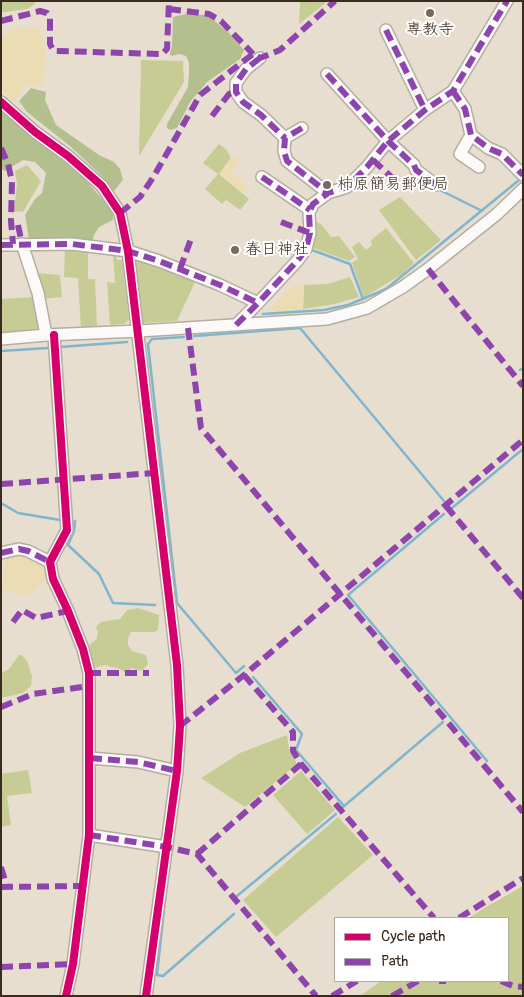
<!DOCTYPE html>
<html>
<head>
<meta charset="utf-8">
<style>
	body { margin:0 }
	#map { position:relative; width:524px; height:997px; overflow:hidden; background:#e8ded0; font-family:Pangolin,sans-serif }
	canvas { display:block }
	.frame { position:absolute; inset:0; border:2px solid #3b2a1e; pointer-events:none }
	.legend { position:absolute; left:334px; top:917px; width:175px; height:65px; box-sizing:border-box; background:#fff; border:1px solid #b1aaa5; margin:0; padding:6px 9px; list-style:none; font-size:15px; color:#3b2a1e }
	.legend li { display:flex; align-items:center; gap:10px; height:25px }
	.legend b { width:25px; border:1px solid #b1aaa5 }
</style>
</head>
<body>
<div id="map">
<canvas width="524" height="997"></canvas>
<div class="frame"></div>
<ul class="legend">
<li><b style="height:6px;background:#d6006c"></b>Cycle path</li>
<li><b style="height:6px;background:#8e44ad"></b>Path</li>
</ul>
</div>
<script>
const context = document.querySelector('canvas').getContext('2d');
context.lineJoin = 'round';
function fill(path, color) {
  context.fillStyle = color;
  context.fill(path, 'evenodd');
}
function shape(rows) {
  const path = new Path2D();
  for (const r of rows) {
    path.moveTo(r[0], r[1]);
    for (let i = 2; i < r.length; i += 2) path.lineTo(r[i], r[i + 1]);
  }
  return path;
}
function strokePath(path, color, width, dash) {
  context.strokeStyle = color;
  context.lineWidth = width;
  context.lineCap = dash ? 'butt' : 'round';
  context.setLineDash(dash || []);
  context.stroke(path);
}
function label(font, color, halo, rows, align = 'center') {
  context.font = font + ' Pangolin,"Klee One",sans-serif';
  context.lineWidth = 4;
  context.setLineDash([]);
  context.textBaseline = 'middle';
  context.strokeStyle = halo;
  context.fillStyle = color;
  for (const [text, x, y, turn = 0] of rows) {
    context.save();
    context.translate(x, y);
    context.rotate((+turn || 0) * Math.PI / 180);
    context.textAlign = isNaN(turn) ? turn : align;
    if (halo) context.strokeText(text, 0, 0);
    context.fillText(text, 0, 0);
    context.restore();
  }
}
fill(shape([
	[1,1,35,1,35,4,27,9,5,12,1,12],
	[300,1,328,1,299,24],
	[141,60,183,61,184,82,139,156],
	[219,144,226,149,231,158,219,174,249,199,240,210,226,200,222,204,205,189,218,174,203,163],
	[27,165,41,181,23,212,14,211,17,184,15,171],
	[400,197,441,240,416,260,379,210],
	[316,222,321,224,331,237,339,236,355,257,349,261,311,247],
	[386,228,414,263,401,275,364,297,352,263,358,259,352,247,359,242,366,250,372,245,371,240],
	[65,249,88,252,88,279,95,279,97,326,81,328,78,278,64,277],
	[113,254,116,255,117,260,122,260,129,319,124,324,110,325,107,282,115,283],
	[134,259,195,282,177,321,142,323],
	[36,273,60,275,62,297,43,299],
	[350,277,359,297,335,304,303,309,304,285,328,284],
	[33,297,41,330,1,333,1,299],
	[138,608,159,615,158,630,154,632,131,632,128,638,128,645,132,651,146,655,148,664,142,671,131,668,129,671,125,673,120,669,105,665,94,668,88,654,90,644,96,640,98,633,96,627,101,622,120,619,127,610],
	[19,655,22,655,27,661,32,676,31,686,23,693,1,698,1,673,9,669],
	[287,735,289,749,297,764,245,807,201,778,240,753],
	[28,770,32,793,7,796,11,825,1,827,1,774],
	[301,771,335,810,307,834,273,795],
	[338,817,373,855,276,937,243,900],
	[523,886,523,996,360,996,381,981,508,981,508,918,469,918,486,907]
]), '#c7cc94');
fill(shape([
	[187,14,203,15,211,18,228,32,244,50,240,59,207,82,190,102,177,128,170,130,167,128,167,124,188,87,189,74,189,63,186,56,180,54,171,56,170,54,172,45,173,17],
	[31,88,46,92,45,100,56,125,99,155,114,162,120,169,123,180,114,191,104,178,71,147,27,112,19,101],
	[1,106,46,147,80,174,113,211,113,220,99,227,94,235,92,244,29,239,25,215,35,199,42,193,46,173,35,162,23,160,5,171,1,169]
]), '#b4bf8e');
fill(shape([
	[16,27,38,27,46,51,43,84,23,87,14,102,1,90,1,38],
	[237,156,241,158,231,172,248,186,242,193,219,174,231,158,235,160],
	[294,285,304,285,303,309,278,312,269,308],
	[22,553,44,563,49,576,29,597,2,589,6,558]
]), '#ebdcb4');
strokePath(shape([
	[438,189,482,211],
	[312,250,350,264,363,299],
	[263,314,324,310,348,305,386,289,519,180],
	[194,336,300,328,444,501],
	[184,337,152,339,148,344,177,603,236,673,244,666],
	[60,347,127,342],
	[1,351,48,348],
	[520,370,523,368],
	[1,503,18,513,60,520],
	[452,508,523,449],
	[444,514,348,595,487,761],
	[75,521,74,531,68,545,99,574,113,603,155,605],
	[253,677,302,734,296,750,344,806],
	[343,807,443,722],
	[167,881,157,975,163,976,234,914],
	[237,896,336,814]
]), '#7eb6cd', 2.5);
const minor = shape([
	[386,30,425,110],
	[260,58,246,69,236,83,236,92,243,102,261,115,285,138],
	[327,74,388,141,414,165,416,170,436,185],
	[453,91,465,109,471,135,488,148,502,154,523,175],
	[1,102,35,132,68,156,102,186,120,213,128,251,177,665,180,726,177,771,146,996],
	[302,128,285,138,284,151,287,161,328,193],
	[471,135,460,154,479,167],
	[262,177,310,210],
	[22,244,38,293,46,335],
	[1,245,72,244,128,251,159,261,220,285,258,303],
	[236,325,258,303,298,260,306,249,310,233,309,213,313,204,328,193,347,187,367,167,388,141,425,110,453,91,507,1],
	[54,335,67,530,50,562,53,579,68,611,83,649,89,673,89,835,73,964,66,996],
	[1,339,46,335,139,331,327,319,367,308,403,287,428,269,497,214,523,189],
	[1,553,19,549,28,551,50,562],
	[90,758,138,762,177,771],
	[89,835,167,847]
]);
strokePath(minor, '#b5ada3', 14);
strokePath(minor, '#fcfaf8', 11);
strokePath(shape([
	[169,9,209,14,221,21,253,54],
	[1,21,40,11,47,13,50,18,50,44,53,50,56,51,162,54,167,49,169,1],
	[386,30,425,110],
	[260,58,246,69,236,83,236,92,243,102,261,115,285,138],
	[327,74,388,141,414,165,416,170,436,185],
	[453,91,465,109,471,135,488,148,502,154,523,175],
	[212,116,229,94,236,92],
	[302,128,285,138,284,151,287,161,328,193],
	[1,148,8,164,12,181,11,221,13,244],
	[373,160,398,183],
	[262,177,310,210],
	[120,213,140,197,154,176,200,95,253,54,260,58,280,50,335,1],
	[281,222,310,233],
	[18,225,22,244],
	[1,245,72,244,128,251,159,261,220,285,258,303],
	[180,269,191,239],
	[428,269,523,386],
	[236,325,258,303,298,260,306,249,310,233,309,213,313,204,328,193,347,187,367,167,388,141,425,110,453,91,507,1],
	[188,328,201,428,523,812],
	[1,484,154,473],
	[446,506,523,598],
	[1,553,19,549,28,551,50,562],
	[13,622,22,610,36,618,68,611],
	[89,673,149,673],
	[244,675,293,732,293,751,301,764,434,918],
	[1,707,33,694,89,686],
	[180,726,244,675,523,440],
	[90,758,138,762,177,771],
	[89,835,167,847,197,854,316,996],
	[197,854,301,764],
	[1,867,7,887],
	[1,887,82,886],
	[459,918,523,878],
	[1,967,73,964],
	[439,981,446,981],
	[501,981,513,986,523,987],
	[332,996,357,981],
	[392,996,418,981]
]), '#8e44ad', 6, [12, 6]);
strokePath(shape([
	[1,102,35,132,68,156,102,186,120,213,128,251,177,665,180,726,177,771,146,996],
	[54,335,67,530,50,562,53,579,68,611,83,649,89,673,89,835,73,964,66,996]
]), '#d6006c', 8);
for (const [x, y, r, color] of [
	[430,13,5,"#78695c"],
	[327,185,5,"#78695c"],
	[235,250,5,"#78695c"]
]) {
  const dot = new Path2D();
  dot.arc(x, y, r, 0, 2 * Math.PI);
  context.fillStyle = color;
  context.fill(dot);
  strokePath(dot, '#fff', 2);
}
label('16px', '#3b2a1e', '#fff', [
	["専教寺",430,30,"center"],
	["柿原簡易郵便局",337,185],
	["春日神社",245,250]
], 'left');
</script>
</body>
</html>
